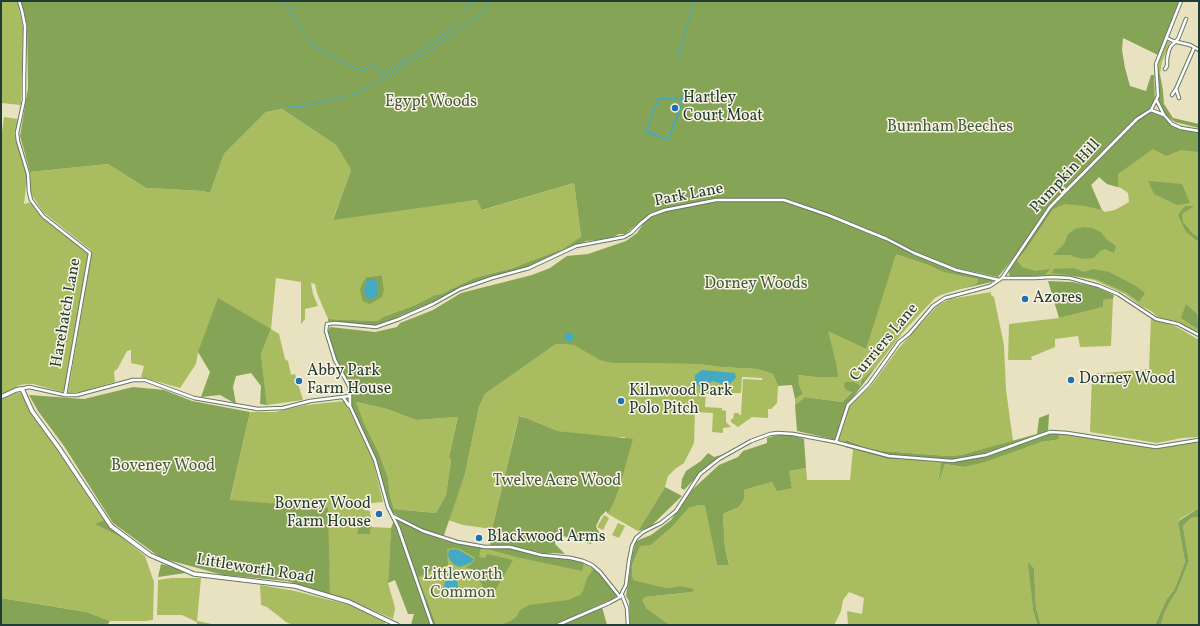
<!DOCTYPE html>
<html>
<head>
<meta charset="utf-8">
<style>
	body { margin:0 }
	#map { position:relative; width:1200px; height:626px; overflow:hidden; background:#e9e2c0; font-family:Vollkorn,serif }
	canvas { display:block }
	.frame { position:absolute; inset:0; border:2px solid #1f3d34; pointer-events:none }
</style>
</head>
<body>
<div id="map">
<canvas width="1200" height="626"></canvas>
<div class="frame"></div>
</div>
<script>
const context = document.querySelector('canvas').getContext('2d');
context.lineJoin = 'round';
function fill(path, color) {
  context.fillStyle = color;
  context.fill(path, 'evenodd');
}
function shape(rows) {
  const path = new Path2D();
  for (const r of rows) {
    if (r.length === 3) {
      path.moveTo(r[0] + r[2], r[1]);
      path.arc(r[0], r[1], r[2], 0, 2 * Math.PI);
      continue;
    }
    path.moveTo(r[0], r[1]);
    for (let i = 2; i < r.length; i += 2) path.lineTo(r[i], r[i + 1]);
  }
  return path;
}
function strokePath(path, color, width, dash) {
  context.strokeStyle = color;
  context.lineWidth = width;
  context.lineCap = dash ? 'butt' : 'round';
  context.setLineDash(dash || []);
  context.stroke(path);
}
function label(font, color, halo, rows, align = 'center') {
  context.font = font + ' Vollkorn,serif';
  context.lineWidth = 3;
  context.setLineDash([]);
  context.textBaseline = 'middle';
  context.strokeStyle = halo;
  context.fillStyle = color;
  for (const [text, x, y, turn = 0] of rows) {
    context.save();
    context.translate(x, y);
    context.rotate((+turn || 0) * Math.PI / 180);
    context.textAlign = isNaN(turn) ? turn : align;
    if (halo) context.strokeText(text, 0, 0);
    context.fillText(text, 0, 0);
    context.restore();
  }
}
fill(shape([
	[1,1,17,1,23,27,21,105,1,103],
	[1167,41,1170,42,1162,62,1160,74,1157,74,1159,61],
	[282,109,336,145,351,170,333,219,477,200,483,210,574,183,581,238,563,249,547,256,513,268,474,278,441,294,435,295,415,305,383,317,377,321,328,319,317,293,315,284,311,283,313,294,318,306,305,309,305,319,301,324,301,282,276,278,271,329,279,334,285,359,288,361,291,375,295,374,303,400,267,405,261,354,271,329,198,352,196,364,180,388,141,377,144,366,131,363,131,350,127,351,118,368,114,372,115,382,81,392,68,393,92,251,43,212,31,194,30,172,108,164,146,188,203,191,210,193,224,154,266,112],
	[382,275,384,289,367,277],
	[4,117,18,119,16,131,14,132,27,178,24,204,31,202,38,212,89,254,75,328,66,389,62,392,33,384,27,384,20,385,1,395,1,140],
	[1139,118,1170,123,1174,127,1199,131,1199,334,1179,323,1158,317,1151,311,1141,306,1125,294,1094,280,1078,277,1052,275,1014,277,1009,275,1008,272,1052,206],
	[1099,177,1107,184,1121,188,1128,193,1129,202,1115,210,1105,212,1099,208,1091,185],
	[779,200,792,203,828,216,845,224,881,238,932,262,951,269,992,279,992,282,978,279,978,281,976,284,941,295,935,298,904,331,876,367,842,402,805,397,795,405,795,399,803,394,799,385,797,375,815,377,836,362,827,330,866,349,747,201],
	[991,292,991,295,994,297,1004,345,1006,390,1013,441,961,455,948,456,883,451,867,448,848,440,844,443,837,441,841,433,850,405,871,386,898,349,938,305,950,299],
	[1113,299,1111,346,1080,347,1078,336,1055,339,1055,347,1031,357,1032,360,1008,360,1009,324,1059,318,1102,307,1102,300],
	[1151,318,1177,327,1199,340,1199,437,1182,438,1157,443,1090,432,1092,374,1149,369],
	[556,344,577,345,612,363,697,364,721,367,757,369,773,374,778,386,777,403,771,409,768,409,768,418,752,417,738,427,731,422,731,419,733,419,734,413,739,413,739,415,741,415,743,379,762,380,762,378,742,377,741,393,722,393,722,395,706,394,705,407,722,408,722,410,726,411,726,422,731,427,723,428,723,433,712,432,713,413,695,412,694,443,684,463,675,469,668,476,665,487,638,531,608,514,618,492,625,437,610,438,558,431,521,416,519,417,518,419,492,529,463,525,448,520,465,474,479,407,485,394],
	[17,393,21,393,29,409,57,449,104,520,96,524,123,538,145,556,154,582,153,620,145,621,110,621,86,612,1,598,1,400],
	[345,401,373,460,383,502,363,504,364,510,370,511,372,527,391,528,388,583,394,604,395,609,393,619,354,602,330,594,327,508,230,501,250,412,275,412,306,405],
	[355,402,387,409,416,420,458,417,449,455,451,461,446,495,436,513,394,509,390,496,388,478,379,453,364,423],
	[1058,432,1156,447,1199,440,1199,508,1180,519,1178,523,1185,562,1174,590,1166,600,1155,625,1041,625,1036,608,1034,568,1029,563,1033,610,1037,625,848,625,847,611,862,614,864,598,849,592,843,600,841,611,834,625,670,625,646,608,641,600,645,597,692,592,680,586,667,588,633,580,632,565,640,545,651,545,671,528,689,508,699,505,706,505,717,565,729,564,725,548,723,514,739,507,744,499,744,490,772,482,792,487,788,471,806,468,807,480,850,480,853,449,887,459,913,459,941,462,938,479,945,464,963,467,1041,442,1056,440],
	[604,515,609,518,603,530,597,527],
	[1199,517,1199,625,1161,625,1164,614,1170,602,1177,591,1189,561,1183,526,1191,518],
	[396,520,442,540,481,548,508,548,544,557,564,558,584,563,597,571,614,598,555,625,434,625],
	[618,523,625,526,619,538,612,535],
	[172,578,201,578,197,621,217,625,197,625,197,622,182,615,157,615,158,580],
	[260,585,295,591,349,605,385,622,385,625,293,625,286,622,267,607,261,605]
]), '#a9bc60');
fill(shape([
	[21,1,1179,1,1158,55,1123,38,1122,50,1125,68,1130,86,1146,91,1151,75,1154,75,1155,101,1148,110,1137,117,1048,208,1027,241,998,277,948,266,907,249,891,240,834,216,791,200,781,198,759,199,734,198,675,206,655,212,645,218,625,234,619,234,610,239,586,241,529,267,460,289,432,303,376,326,336,322,336,321,328,321,328,319,377,321,383,317,415,305,435,295,441,294,474,278,513,268,563,249,581,237,574,183,482,210,477,200,333,220,351,170,336,145,282,109,266,112,224,154,210,193,203,191,146,188,108,164,30,172,20,136,28,88,27,25],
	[1157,74,1160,74,1163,91,1164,104,1173,118,1199,124,1199,128,1175,122,1165,114,1159,101],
	[1153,111,1162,115,1174,127,1199,131,1199,152,1181,150,1166,156,1153,149,1118,174,1118,187,1107,184,1099,177,1091,185,1102,210,1085,206,1065,204,1053,209,1027,248,1017,260,1022,267,1035,271,1050,269,1045,275,1014,277,1010,276,1009,270,1052,206,1139,118,1146,114],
	[1148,181,1182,184,1190,203,1177,205,1154,194],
	[723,201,784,201,828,216,845,224,881,238,932,262,951,269,992,279,992,282,956,290,976,284,978,281,978,279,944,272,929,265,896,254,866,349,828,331,836,362,838,377,815,377,798,375,799,385,803,394,795,399,792,385,778,386,773,374,757,369,721,367,697,364,612,363,600,360,574,345,556,344,485,394,479,407,465,474,443,538,427,532,393,513,388,507,375,460,351,410,349,395,345,378,333,353,328,331,330,327,375,332,397,327,400,323,433,310,461,293,532,275,550,268,567,256,588,254,626,241,637,233,646,220,654,215,665,211,712,202],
	[356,402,387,409,416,420,458,417,449,456,451,461,446,495,436,513,394,509,390,496,388,478,379,453,364,423],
	[1185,206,1194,206,1182,214,1183,222,1193,234,1199,238,1199,242,1186,232,1178,215],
	[1083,227,1092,228,1101,232,1106,239,1116,246,1114,253,1105,249,1100,251,1094,258,1082,259,1070,255,1053,255,1064,244,1068,234,1075,229],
	[1074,268,1084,272,1093,269,1109,272,1136,286,1145,293,1139,302,1127,293,1096,279,1052,273,1054,269],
	[382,275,384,289,382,297,370,304,364,302,362,299,360,289,363,282,367,277],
	[1048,281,1072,282,1096,287,1114,295,1113,299,1103,300,1103,307,1059,318],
	[218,298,271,329,261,354,267,405,260,404,261,386,251,373,236,376,233,387,236,404,220,395,201,397,210,372,198,352],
	[1186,304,1197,314,1199,330,1181,318],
	[876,367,848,404,836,440,797,431,795,405,805,397,842,402,852,392,846,390,844,386,845,382,854,382,860,385,862,380],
	[133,387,164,390,192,401,250,412,230,500,328,508,330,594,287,581,223,575,161,558,113,523,64,446,38,411,29,395,84,399],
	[1049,414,1048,432,1058,432,1059,438,1056,440,1041,442,985,462,963,467,945,464,938,482,941,462,913,459,887,459,845,447,844,443,847,440,867,448,883,451,948,456,961,455,1037,434,1039,418],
	[519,416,526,418,558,431,633,439,618,492,613,504,608,514,606,511,601,516,596,526,597,529,601,534,596,539,593,538,591,544,556,534,555,544,565,554,554,553,544,554,539,552,508,545,490,546,492,529],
	[782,434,789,434,804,439,806,468,789,471,792,488,777,491,772,482,744,490,744,499,739,507,723,514,725,548,729,565,717,565,705,505,699,505,689,508,671,528,651,545,640,546,632,565,633,580,667,588,680,586,694,589,692,592,645,597,642,600,646,608,670,625,630,625,629,601,626,596,632,556,636,541,651,535,671,520,693,489,719,465,738,457,743,451,767,443,767,438],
	[708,453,714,457,728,453,703,470,684,490,681,488,682,479,686,471,701,461],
	[665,487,682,496,650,527,638,531],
	[1199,508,1199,517,1191,518,1183,526,1189,561,1177,591,1170,602,1164,614,1161,625,1155,625,1166,600,1174,590,1185,562,1178,523,1180,520],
	[397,518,442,540,481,548,479,557,485,558,487,554,513,560,493,594,488,596,478,577,472,570,466,567,471,564,475,560,474,557,460,549,454,548,447,549,448,565,418,577,436,625,434,625,396,520],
	[104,520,123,538,95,524],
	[394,521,396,524,432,625,411,625,414,614,408,614,395,580,388,583,391,528],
	[371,523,370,534,357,534,359,526],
	[488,548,508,548,544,557,570,558,584,563,582,571,516,557,488,549],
	[1028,562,1034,568,1036,608,1041,625,1037,625,1033,610],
	[161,564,193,572,158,577],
	[594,568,602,575,617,595,614,598,555,625,501,625,512,620,517,616,520,610,529,605,568,600,580,595,583,591,587,578],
	[1,598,86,612,110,621,107,625,1,625],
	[602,607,607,625,560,625]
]), '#86a456');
fill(shape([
	[685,97,671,135,669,135,682,100,679,99,679,98],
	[658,98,678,98,677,100,659,100,647,130,667,139,668,136,670,137,668,141,645,132],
	[367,279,376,279,377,284,377,296,371,299,366,298,364,291],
	[569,337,4.5],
	[702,370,735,373,736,378,727,386,713,381,701,388,695,383,695,375],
	[455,549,459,550,474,559,472,562,463,566,460,567,455,565,450,560,448,555,449,550],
	[447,573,449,574,453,573,452,579,455,575,457,575,458,588,455,590,446,592,444,586,445,582,448,580]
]), '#44aac4');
strokePath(shape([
	[285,1,305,36,315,47,359,70,363,71,373,64,381,75,440,37,474,1],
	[678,59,693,4,693,1],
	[282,105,300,107,355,94,366,89,432,49,484,11,490,1]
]), '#44aac4', 1);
const street = shape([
	[19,1,22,11,25,26,24,80,24,100,17,133,18,141,28,174,29,192,31,200,43,216,90,253,65,395],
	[1167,38,1173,41,1190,45,1199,50],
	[1165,69,1167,66,1167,59,1169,50,1171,46,1178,39,1186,19],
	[1176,89,1194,48],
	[1172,95,1176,89,1179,98],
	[1157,101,1164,115,1172,124,1181,128,1199,131],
	[1151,110,1164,115],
	[1002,278,1035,278,1052,277,1070,278,1099,286,1118,294,1156,319,1178,324,1199,335],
	[21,389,29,387,65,395,77,395,133,380,145,380,194,398,258,409,283,408,310,401,350,396],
	[343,397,349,406],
	[836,442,848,405,869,384,899,342,909,334,933,306,945,298,990,286,1002,278,1050,207,1123,133,1137,119,1151,110,1158,96,1156,64,1181,1],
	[393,516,423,531,457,542,485,547,510,547,541,555,571,558,583,561,592,565,600,572,620,597],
	[622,595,627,608,628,625],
	[432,625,398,527,388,507,375,460,350,406,350,388,335,360,326,331,327,324,335,323,376,327,399,319,433,304,460,289,492,278,529,268,576,246,624,237,631,233,640,224,651,215,665,210,716,200,784,200,828,215,872,233,887,239,914,253,956,270,999,280],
	[558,625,609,603,620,597,626,585,629,561,632,546,636,538,643,532,661,523,676,511,700,474,719,459,751,441,770,434,778,433,793,434,836,442,889,456,952,461,986,455,1050,432,1067,433,1156,447,1199,440]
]);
const secondary = shape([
	[1,397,16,390,21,389,23,391,32,411,59,448,111,526,150,555,194,574,295,586,349,602,397,625]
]);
strokePath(street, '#667765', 4.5);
strokePath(secondary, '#667765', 5.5);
strokePath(street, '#fff', 2.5);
strokePath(secondary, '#fff', 3.5);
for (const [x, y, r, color] of [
	[675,108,4,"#1f6fb2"],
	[1025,299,4,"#1f6fb2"],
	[1071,380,4,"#1f6fb2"],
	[299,381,4,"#1f6fb2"],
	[621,401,4,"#1f6fb2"],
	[379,514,4,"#1f6fb2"],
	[479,538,4,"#1f6fb2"]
]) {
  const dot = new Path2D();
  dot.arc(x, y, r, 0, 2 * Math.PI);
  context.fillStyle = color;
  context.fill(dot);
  strokePath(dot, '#fcf5e5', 1.5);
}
label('16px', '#1f3d34', '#fcf5e5', [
	["Hartley",683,99],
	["Court Moat",683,117],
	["Azores",1033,299],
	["Abby Park",307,372],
	["Farm House",307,390],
	["Dorney Wood",1079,380],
	["Kilnwood Park",629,392],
	["Polo Pitch",629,410],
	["Bovney Wood",371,505,"right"],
	["Farm House",371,523,"right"],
	["Blackwood Arms",487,538]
], 'left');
label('16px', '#425d3f', '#fcf5e5', [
	["Egypt Woods",431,103],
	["Burnham Beeches",950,128],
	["Dorney Woods",756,285],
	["Boveney Wood",163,467],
	["Twelve Acre Wood",557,482],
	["Littleworth",463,576],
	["Common",463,594]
]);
label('16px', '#1f3d34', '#fcf5e5', [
	["Pumpkin Hill",1066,177,-47],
	["Park Lane",689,196,-11],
	["Harehatch Lane",67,313,-80],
	["Curriers Lane",885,343,-50],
	["Littleworth Road",255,570,9]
]);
</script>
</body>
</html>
